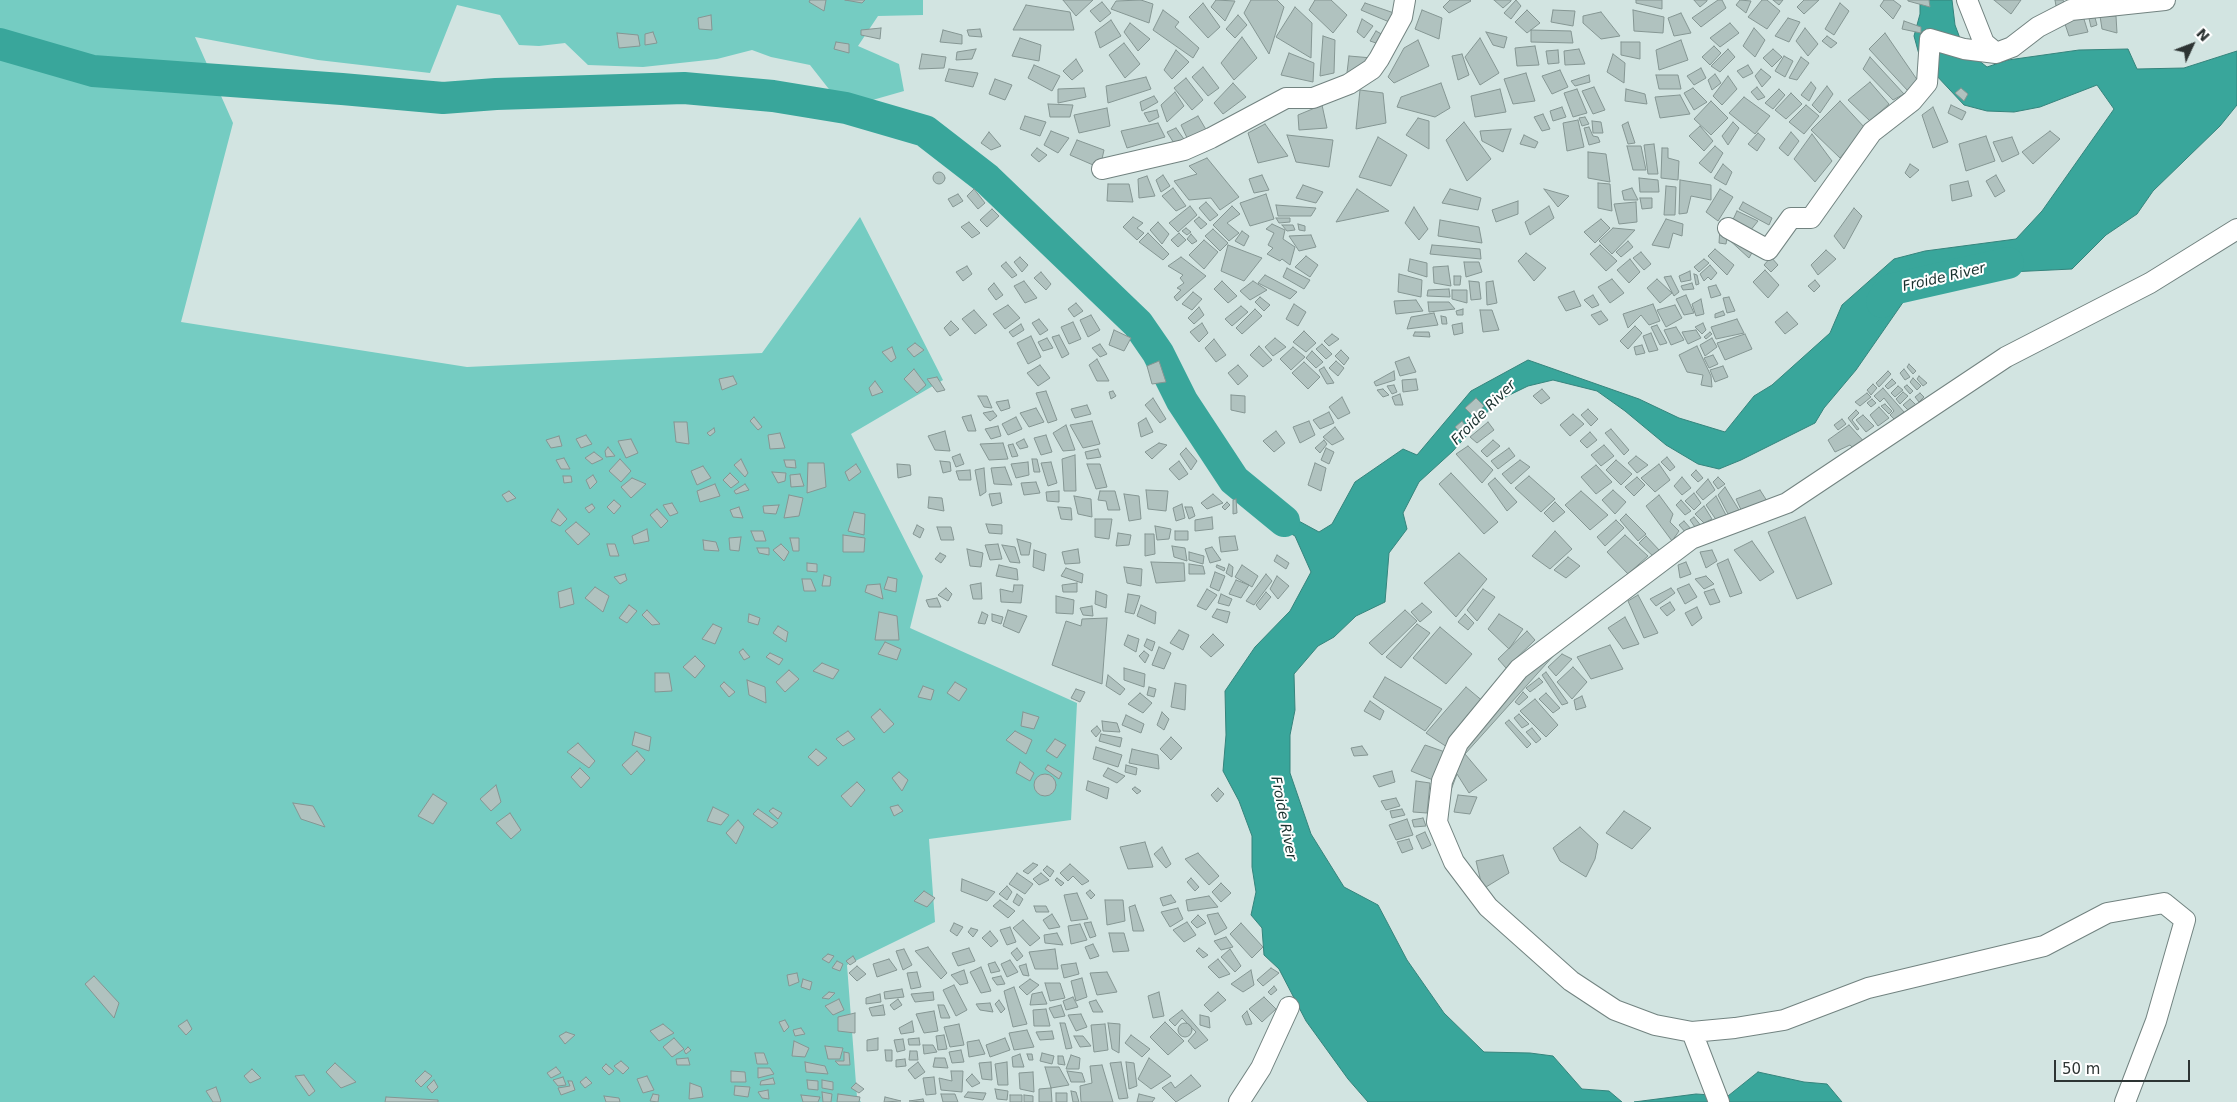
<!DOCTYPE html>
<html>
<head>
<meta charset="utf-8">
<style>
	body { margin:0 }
	#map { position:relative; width:2237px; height:1102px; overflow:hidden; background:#d2e4e1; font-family:"DejaVu Sans",sans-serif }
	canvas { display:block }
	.north { position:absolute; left:2167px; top:20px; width:50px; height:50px; -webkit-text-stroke:4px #fff; paint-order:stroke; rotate:47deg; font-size:14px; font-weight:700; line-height:20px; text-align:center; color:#2d3433 }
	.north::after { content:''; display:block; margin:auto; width:18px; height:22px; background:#2d3433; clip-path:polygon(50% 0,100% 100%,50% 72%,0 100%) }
	.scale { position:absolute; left:2054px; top:1060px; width:136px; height:22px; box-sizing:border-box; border:2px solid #2d3433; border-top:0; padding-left:6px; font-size:15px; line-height:18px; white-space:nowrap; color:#2d3433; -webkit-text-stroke:4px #fff; paint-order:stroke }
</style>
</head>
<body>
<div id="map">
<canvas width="2237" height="1102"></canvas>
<div class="north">N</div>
<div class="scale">50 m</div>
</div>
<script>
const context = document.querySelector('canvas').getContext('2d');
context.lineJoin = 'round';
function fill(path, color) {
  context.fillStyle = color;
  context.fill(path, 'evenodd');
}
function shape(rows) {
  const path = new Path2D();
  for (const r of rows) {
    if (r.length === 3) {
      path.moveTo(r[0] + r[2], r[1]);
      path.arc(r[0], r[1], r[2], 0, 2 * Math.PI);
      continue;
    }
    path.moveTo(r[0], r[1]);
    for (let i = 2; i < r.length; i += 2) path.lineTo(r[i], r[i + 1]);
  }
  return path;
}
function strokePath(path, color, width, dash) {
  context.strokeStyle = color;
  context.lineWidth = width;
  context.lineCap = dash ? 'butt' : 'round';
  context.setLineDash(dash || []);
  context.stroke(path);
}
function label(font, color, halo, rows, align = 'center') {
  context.font = font + ' "DejaVu Sans",sans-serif';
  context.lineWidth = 4;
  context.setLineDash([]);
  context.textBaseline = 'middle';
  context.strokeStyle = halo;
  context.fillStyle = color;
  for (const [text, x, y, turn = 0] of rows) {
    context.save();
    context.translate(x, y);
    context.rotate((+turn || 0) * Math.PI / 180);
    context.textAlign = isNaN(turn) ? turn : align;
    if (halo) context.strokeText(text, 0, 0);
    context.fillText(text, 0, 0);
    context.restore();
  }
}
fill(shape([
	[0,0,923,0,923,15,878,16,858,46,899,64,904,91,862,103,832,93,810,65,771,57,752,50,717,59,643,67,588,65,565,43,539,46,519,45,500,15,457,5,430,73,318,60,195,37,233,123,181,322,467,367,762,353,860,217,943,380,851,434,923,576,910,628,1077,703,1071,820,929,839,935,922,847,965,857,1097,861,1102,0,1102]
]), '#75ccc2');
const water = shape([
	[1920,0,1952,0,1955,25,1964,49,1987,67,2008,60,2079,50,2128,49,2137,69,2184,68,2237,51,2237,105,2220,126,2153,191,2137,214,2106,235,2072,269,1926,276,1906,298,1856,370,1824,408,1815,423,1741,460,1719,469,1698,464,1666,445,1625,411,1597,391,1553,380,1528,386,1497,401,1453,451,1419,482,1403,513,1407,529,1389,553,1385,602,1356,616,1334,637,1318,646,1294,674,1295,710,1290,735,1290,773,1311,834,1344,887,1378,905,1407,960,1444,1013,1484,1052,1530,1053,1553,1056,1582,1089,1609,1091,1622,1102,1368,1102,1348,1079,1306,1021,1279,969,1264,955,1262,928,1251,915,1256,892,1252,867,1252,836,1239,801,1223,771,1226,735,1225,691,1255,647,1290,611,1311,572,1295,536,1272,523,1249,494,1319,532,1332,524,1355,482,1403,449,1417,455,1471,391,1528,360,1639,399,1679,418,1725,432,1754,396,1772,385,1830,333,1842,305,1894,259,1925,251,2016,239,2042,211,2114,109,2097,85,2040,107,2014,112,1987,111,1964,105,1920,58,1914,36,1920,14,1920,0],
	[1758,1072,1804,1082,1827,1084,1842,1102,1634,1102,1696,1094,1728,1096,1758,1072]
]);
fill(water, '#39a69b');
strokePath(water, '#35847c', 1);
strokePath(shape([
	[0,44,93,71,342,89,443,98,496,94,684,88,773,96,846,108,925,131,987,179,1138,324,1158,353,1182,401,1234,480,1284,521],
	[1882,302,1889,290,2008,263]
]), '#39a69b', 32);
const building = shape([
	[810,0,826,0,824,11,809,2,810,0],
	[845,0,865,0,862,3,845,0],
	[1063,0,1093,0,1076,16,1063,0],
	[1141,0,1153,4,1149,23,1111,9,1116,1,1141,0],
	[1216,0,1235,1,1225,21,1211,7,1216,0],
	[1251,0,1277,0,1284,7,1269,54,1244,13,1251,0],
	[1315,0,1331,0,1347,15,1333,33,1309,10,1315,0],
	[1450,0,1470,0,1471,1,1449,13,1443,7,1450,0],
	[1494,0,1511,0,1511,1,1503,8,1494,0],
	[1516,0,1521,6,1511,19,1504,13,1516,0],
	[1636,0,1662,0,1662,9,1636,3,1636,0],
	[1694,0,1707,0,1707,1,1700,7,1694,0],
	[1718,0,1722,0,1726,8,1701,27,1692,18,1718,0],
	[1740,0,1751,1,1746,13,1736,5,1740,0],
	[1762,0,1767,0,1780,11,1767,29,1748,17,1762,0],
	[1773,0,1783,0,1779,5,1773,0],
	[1804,0,1819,0,1804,14,1797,7,1804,0],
	[1884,0,1893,0,1901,6,1893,19,1880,6,1884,0],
	[1908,0,1929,0,1930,7,1908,1,1908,0],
	[1994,0,2021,0,2011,14,1994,0],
	[2055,0,2063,0,2065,5,2056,6,2055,0],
	[1102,2,1111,13,1100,22,1090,11,1102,2],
	[1203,3,1220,27,1208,38,1189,17,1203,3],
	[1365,3,1394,13,1394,24,1361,10,1365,3],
	[1840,3,1849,11,1834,35,1825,29,1840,3],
	[1026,5,1070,12,1074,30,1013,30,1026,5],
	[1295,7,1312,23,1311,58,1276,37,1295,7],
	[1163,10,1179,22,1175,27,1199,48,1193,58,1153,30,1163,10],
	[1422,10,1442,18,1439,39,1415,29,1422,10],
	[1527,10,1540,23,1527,33,1515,22,1527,10],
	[1553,10,1575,11,1573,26,1551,22,1553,10],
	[1633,10,1664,17,1663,33,1634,31,1633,10],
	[1601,12,1620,36,1601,39,1583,23,1583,16,1601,12],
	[1681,13,1691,33,1674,36,1668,18,1681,13],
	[2088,14,2094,14,2097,25,2091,27,2088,14],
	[711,15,712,30,699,29,698,18,711,15],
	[1238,15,1247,25,1235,38,1226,29,1238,15],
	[2083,16,2088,32,2069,36,2064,21,2083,16],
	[2100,16,2116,16,2117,33,2102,29,2100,16],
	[1788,18,1800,22,1789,42,1775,36,1788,18],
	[1362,19,1373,26,1364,38,1357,32,1362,19],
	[1111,20,1121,36,1100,48,1095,32,1111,20],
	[1904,21,1921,27,1921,33,1902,29,1904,21],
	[1130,23,1150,39,1138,51,1124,32,1130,23],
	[1730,23,1739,33,1720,47,1710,38,1730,23],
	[881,28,880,39,861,35,861,30,881,28],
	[1754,28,1765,40,1755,57,1743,46,1754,28],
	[1805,28,1818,44,1808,56,1796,41,1805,28],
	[980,29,982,37,969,36,967,30,980,29],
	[943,30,962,35,962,44,940,42,943,30],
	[1531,30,1571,31,1573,43,1531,42,1531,30],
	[1376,31,1385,36,1379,44,1370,41,1376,31],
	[653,32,657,43,645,45,645,34,653,32],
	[1486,32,1507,37,1504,48,1493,45,1486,32],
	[617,33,638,35,640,46,619,48,617,33],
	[1885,33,1918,81,1908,91,1869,49,1885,33],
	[1323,36,1335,40,1334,73,1320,76,1323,36],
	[1827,36,1837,43,1831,48,1822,41,1827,36],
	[1242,37,1257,58,1234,80,1221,63,1242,37],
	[1020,38,1041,45,1039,61,1012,56,1020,38],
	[1480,38,1499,73,1480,85,1465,57,1480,38],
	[1418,40,1429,66,1394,83,1388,77,1404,48,1418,40],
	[1681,40,1688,60,1659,70,1656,50,1681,40],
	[836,42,849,44,849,53,834,49,836,42],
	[1621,42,1640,42,1640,59,1621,55,1621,42],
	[1124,43,1140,64,1125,78,1109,55,1124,43],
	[1535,46,1539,65,1517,66,1515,48,1535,46],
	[1714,46,1721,53,1710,65,1702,57,1714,46],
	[976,49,972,59,956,60,957,52,976,49],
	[1579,49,1585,64,1565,65,1564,51,1579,49],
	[1728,49,1735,57,1720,72,1711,66,1728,49],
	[1773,49,1782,57,1772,67,1763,58,1773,49],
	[1176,50,1189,62,1172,79,1164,70,1176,50],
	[1558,50,1559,63,1548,64,1546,51,1558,50],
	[1289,53,1314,63,1313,82,1281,75,1289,53],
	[922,54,946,57,944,68,919,69,922,54],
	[1462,54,1469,75,1458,80,1452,56,1462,54],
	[1613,54,1625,63,1624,83,1607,72,1613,54],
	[1349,56,1372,58,1346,81,1349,56],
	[1784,56,1793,61,1785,77,1775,71,1784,56],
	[1801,57,1809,63,1797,80,1789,78,1801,57],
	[1870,57,1904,94,1893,100,1863,69,1870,57],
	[1076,59,1083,71,1072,80,1063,71,1076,59],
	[1034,65,1060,76,1052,91,1028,78,1034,65],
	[1748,65,1753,73,1743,78,1737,71,1748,65],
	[1203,67,1219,88,1208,96,1192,77,1203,67],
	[1701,68,1706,78,1694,85,1687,76,1701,68],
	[949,69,978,73,973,87,945,81,949,69],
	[1761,69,1771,77,1762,87,1755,76,1761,69],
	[1560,70,1568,87,1552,94,1542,76,1560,70],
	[1526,73,1535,101,1513,104,1504,79,1526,73],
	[1715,74,1721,83,1712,90,1708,80,1715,74],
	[1589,75,1590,82,1575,86,1571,81,1589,75],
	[1656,75,1678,75,1681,89,1659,89,1656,75],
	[1728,76,1737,89,1722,105,1713,96,1728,76],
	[1146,77,1151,89,1108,103,1106,86,1146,77],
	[1186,78,1203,100,1192,110,1174,88,1186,78],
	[995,79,1012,85,1005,100,989,94,995,79],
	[1811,82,1816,88,1809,101,1801,95,1811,82],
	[1870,82,1889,104,1870,121,1848,100,1870,82],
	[1233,83,1246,97,1223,114,1214,103,1233,83],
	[1441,83,1450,108,1435,117,1397,107,1401,97,1441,83],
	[1827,86,1833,94,1820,113,1812,105,1827,86],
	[1594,87,1605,110,1593,114,1582,91,1594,87],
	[1757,87,1765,97,1758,100,1751,92,1757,87],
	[1084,88,1086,97,1058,103,1058,89,1084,88],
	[1693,88,1707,102,1694,110,1684,93,1693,88],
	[1961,88,1968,94,1964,101,1955,93,1961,88],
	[1500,89,1506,112,1475,117,1471,96,1500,89],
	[1577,89,1587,113,1573,117,1564,93,1577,89],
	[1626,89,1645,94,1647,104,1625,101,1626,89],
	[1779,89,1785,95,1773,109,1765,103,1779,89],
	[1360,90,1383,93,1386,123,1356,129,1360,90],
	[1175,92,1184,106,1167,122,1161,105,1175,92],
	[1791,93,1802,104,1786,119,1775,110,1791,93],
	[1680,95,1690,114,1660,118,1655,97,1680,95],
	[1154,96,1158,102,1142,111,1140,102,1154,96],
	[1744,97,1770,116,1755,134,1729,113,1744,97],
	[1711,101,1728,118,1711,135,1694,119,1711,101],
	[1840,101,1865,128,1840,158,1811,130,1840,101],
	[1048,104,1073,105,1070,117,1050,117,1048,104],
	[1322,105,1327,128,1299,130,1298,115,1322,105],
	[1806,105,1819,116,1804,134,1789,122,1806,105],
	[1951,105,1966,112,1962,120,1948,113,1951,105],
	[1562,107,1566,117,1553,121,1550,111,1562,107],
	[1933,107,1948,142,1933,148,1922,115,1933,107],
	[1107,108,1110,126,1079,133,1074,115,1107,108],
	[1157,110,1159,117,1149,122,1144,113,1157,110],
	[1543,114,1550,129,1542,131,1534,117,1543,114],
	[1025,116,1046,122,1040,136,1020,129,1025,116],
	[1198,116,1211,138,1189,142,1181,125,1198,116],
	[1585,117,1589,124,1582,126,1579,118,1585,117],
	[1418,118,1429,121,1429,149,1406,135,1418,118],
	[1578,120,1584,147,1567,151,1563,123,1578,120],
	[1592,121,1601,122,1603,133,1593,133,1592,121],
	[1464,122,1491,159,1467,181,1446,140,1464,122],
	[1628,122,1635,143,1628,144,1622,125,1628,122],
	[1733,122,1739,128,1728,145,1722,136,1733,122],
	[1158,123,1165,137,1127,148,1121,131,1158,123],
	[1265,124,1288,156,1258,163,1248,133,1265,124],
	[1700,126,1713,141,1704,151,1689,136,1700,126],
	[1589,127,1593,136,1598,137,1600,142,1589,145,1584,128,1589,127],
	[1176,128,1186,142,1177,148,1167,132,1176,128],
	[1511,129,1503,152,1482,141,1480,131,1511,129],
	[1051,131,1069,138,1058,153,1044,145,1051,131],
	[2050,131,2060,139,2033,164,2022,152,2050,131],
	[989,132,1001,146,991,150,981,143,989,132],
	[1791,132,1799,141,1788,156,1779,148,1791,132],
	[1758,133,1765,139,1757,151,1748,144,1758,133],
	[1812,134,1832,161,1815,182,1794,159,1812,134],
	[1287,135,1333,140,1329,167,1296,162,1287,135],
	[1524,135,1538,142,1535,148,1520,144,1524,135],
	[1986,136,1995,161,1966,171,1959,144,1986,136],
	[1378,137,1407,155,1391,186,1359,177,1378,137],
	[2012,137,2019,154,2002,162,1993,142,2012,137],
	[1077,140,1104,150,1100,168,1070,155,1077,140],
	[1654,144,1658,174,1648,174,1644,145,1654,144],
	[1627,146,1641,146,1646,170,1633,170,1627,146],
	[1715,146,1723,153,1711,173,1699,163,1715,146],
	[1037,148,1047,155,1039,162,1031,155,1037,148],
	[1662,148,1668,148,1668,158,1679,161,1678,180,1661,178,1662,148],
	[1588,152,1606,154,1610,182,1588,178,1588,152],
	[1207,158,1239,197,1220,210,1211,198,1189,200,1174,181,1197,174,1189,166,1207,158],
	[1723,164,1732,172,1726,185,1714,178,1723,164],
	[1910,164,1919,170,1910,178,1905,173,1910,164],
	[939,178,6],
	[1163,175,1170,186,1161,192,1156,180,1163,175],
	[1262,175,1269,190,1254,193,1249,179,1262,175],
	[1996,175,2005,191,1995,197,1986,181,1996,175],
	[1147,176,1155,196,1139,198,1138,179,1147,176],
	[1639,178,1658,180,1659,192,1640,192,1639,178],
	[1680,180,1711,185,1711,200,1691,196,1687,213,1679,214,1680,180],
	[1968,181,1972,196,1952,201,1950,185,1968,181],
	[1598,183,1610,184,1612,211,1598,208,1598,183],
	[1108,184,1129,184,1133,202,1107,201,1108,184],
	[1303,185,1323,192,1316,203,1296,198,1303,185],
	[1666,186,1676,187,1675,215,1664,215,1666,186],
	[1173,188,1186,206,1176,211,1162,196,1173,188],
	[1632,188,1638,200,1624,200,1622,191,1632,188],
	[974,189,985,203,978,209,967,196,974,189],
	[1357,189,1389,211,1336,222,1357,189],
	[1450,189,1481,198,1478,210,1442,203,1450,189],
	[1544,189,1569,196,1558,207,1544,189],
	[1720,189,1733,197,1718,221,1706,212,1720,189],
	[958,194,963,201,953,207,948,199,958,194],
	[1266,194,1274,219,1250,226,1240,203,1266,194],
	[1640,198,1652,198,1652,208,1642,209,1640,198],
	[1518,201,1518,214,1496,222,1492,210,1518,201],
	[1206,202,1218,215,1210,221,1199,208,1206,202],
	[1636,202,1637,222,1619,224,1614,204,1636,202],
	[1743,202,1772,218,1769,225,1739,209,1743,202],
	[1276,205,1316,208,1311,216,1278,216,1276,205],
	[1190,206,1197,215,1178,232,1169,223,1190,206],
	[1232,206,1240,214,1227,223,1239,233,1229,241,1213,225,1232,206],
	[1549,206,1554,218,1530,235,1525,222,1549,206],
	[1414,207,1428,229,1419,240,1405,223,1414,207],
	[1854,208,1862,216,1844,249,1834,236,1854,208],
	[992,209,999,216,987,227,980,220,992,209],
	[1737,211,1758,221,1746,236,1730,226,1737,211],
	[1133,217,1143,223,1137,228,1144,233,1137,240,1123,227,1133,217],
	[1199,217,1207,224,1201,229,1194,221,1199,217],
	[1276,218,1290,218,1290,222,1279,223,1276,218],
	[1601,219,1610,228,1595,243,1584,232,1601,219],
	[1666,219,1683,224,1682,236,1673,233,1669,248,1652,245,1666,219],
	[1440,220,1479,227,1482,243,1438,236,1440,220],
	[969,222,980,233,972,238,961,227,969,222],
	[1158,222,1169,234,1162,244,1150,230,1158,222],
	[1272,224,1285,230,1283,239,1295,247,1290,265,1282,259,1280,261,1267,254,1273,248,1268,245,1274,233,1266,229,1272,224],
	[1298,224,1305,226,1305,231,1299,230,1298,224],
	[1282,225,1293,225,1295,230,1287,231,1282,225],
	[1186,228,1191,232,1187,235,1182,231,1186,228],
	[1613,228,1635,230,1612,254,1599,241,1613,228],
	[1720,228,1728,231,1726,244,1719,243,1720,228],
	[1213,229,1228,243,1220,251,1205,236,1213,229],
	[1242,231,1249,236,1244,246,1235,241,1242,231],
	[1148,233,1169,254,1163,260,1139,242,1148,233],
	[1179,233,1186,240,1178,247,1171,240,1179,233],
	[1191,234,1197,241,1192,244,1187,239,1191,234],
	[1311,235,1316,247,1299,251,1289,236,1311,235],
	[1726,237,1754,249,1749,258,1726,237],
	[1204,240,1218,252,1204,269,1189,255,1204,240],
	[1628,241,1633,247,1621,257,1616,252,1628,241],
	[1228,245,1262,258,1244,281,1221,271,1228,245],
	[1432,245,1480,249,1481,259,1430,254,1432,245],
	[1600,245,1617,261,1606,271,1590,254,1600,245],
	[1715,249,1734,265,1727,275,1708,256,1715,249],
	[1826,250,1836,259,1818,275,1811,265,1826,250],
	[1641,252,1651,264,1644,270,1633,258,1641,252],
	[1526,253,1546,268,1534,281,1518,261,1526,253],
	[1306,256,1318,265,1310,277,1295,267,1306,256],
	[1020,257,1028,265,1022,272,1014,262,1020,257],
	[1181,257,1206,276,1177,301,1174,297,1181,290,1177,288,1184,283,1180,278,1183,275,1168,266,1181,257],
	[1771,257,1778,265,1771,272,1764,265,1771,257],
	[1410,259,1427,263,1427,277,1408,271,1410,259],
	[1630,259,1640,272,1629,283,1617,270,1630,259],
	[1704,259,1709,263,1699,272,1694,267,1704,259],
	[1006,262,1017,275,1012,278,1001,266,1006,262],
	[1464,262,1479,262,1482,272,1466,277,1464,262],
	[1710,265,1717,273,1711,280,1708,277,1704,281,1700,274,1710,265],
	[967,266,972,274,963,281,956,272,967,266],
	[1448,266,1451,286,1434,283,1433,267,1448,266],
	[1287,268,1310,280,1304,289,1283,277,1287,268],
	[1765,270,1779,285,1768,298,1753,282,1765,270],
	[1690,271,1691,280,1681,282,1679,276,1690,271],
	[1041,272,1051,284,1046,290,1034,278,1041,272],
	[1399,274,1422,280,1421,297,1398,292,1399,274],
	[1694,274,1697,275,1699,284,1696,285,1694,274],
	[1265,275,1297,292,1290,299,1258,283,1265,275],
	[1454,276,1461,276,1460,285,1454,285,1454,276],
	[1671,276,1679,292,1674,296,1664,277,1671,276],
	[1612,279,1624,293,1610,303,1598,287,1612,279],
	[1657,279,1672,293,1660,303,1647,288,1657,279],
	[1815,280,1820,286,1814,292,1808,286,1815,280],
	[1024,281,1037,298,1025,303,1014,286,1024,281],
	[1222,281,1237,296,1228,303,1214,289,1222,281],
	[1253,281,1267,290,1250,300,1240,291,1253,281],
	[1469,281,1479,282,1481,299,1471,300,1469,281],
	[1493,281,1497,303,1487,305,1486,282,1493,281],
	[994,283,1003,295,996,300,988,289,994,283],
	[1692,283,1694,289,1683,290,1681,286,1692,283],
	[1716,285,1721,295,1711,298,1708,287,1716,285],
	[1449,289,1450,297,1427,296,1428,290,1449,289],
	[1452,290,1467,290,1467,303,1452,299,1452,290],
	[1574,291,1581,306,1566,311,1558,297,1574,291],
	[1193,292,1202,299,1192,310,1182,304,1193,292],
	[1593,295,1599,305,1592,308,1584,300,1593,295],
	[1686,295,1694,313,1684,315,1676,299,1686,295],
	[1260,297,1270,305,1264,311,1255,302,1260,297],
	[1729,297,1735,311,1727,313,1723,298,1729,297],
	[1701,299,1704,314,1696,316,1692,304,1701,299],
	[1416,300,1423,311,1396,314,1394,301,1416,300],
	[1428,302,1449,302,1455,309,1429,312,1428,302],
	[1076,303,1083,311,1074,317,1068,309,1076,303],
	[1294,304,1306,312,1298,326,1286,319,1294,304],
	[1653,304,1660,321,1649,325,1641,315,1628,328,1623,314,1653,304],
	[1008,305,1020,318,1005,329,993,314,1008,305],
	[1675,305,1682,318,1666,327,1657,310,1675,305],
	[1241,306,1248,312,1232,326,1225,319,1241,306],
	[1199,307,1204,315,1194,324,1188,318,1199,307],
	[1255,309,1262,316,1242,334,1236,328,1255,309],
	[1463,309,1463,315,1457,315,1456,311,1463,309],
	[974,310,987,325,975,334,962,319,974,310],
	[1480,310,1492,310,1499,330,1483,332,1480,310],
	[1601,311,1608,320,1599,325,1591,315,1601,311],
	[1723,311,1725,315,1715,318,1715,314,1723,311],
	[1787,312,1798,324,1785,334,1775,322,1787,312],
	[1434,313,1438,325,1407,329,1411,317,1434,313],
	[1091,315,1100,330,1088,337,1080,320,1091,315],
	[1441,316,1446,317,1447,324,1442,324,1441,316],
	[1039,319,1048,330,1040,335,1032,323,1039,319],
	[1737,319,1744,333,1716,339,1711,327,1737,319],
	[951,321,959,329,950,336,944,328,951,321],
	[1073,322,1081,339,1069,344,1061,327,1073,322],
	[1202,323,1208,333,1199,342,1190,332,1202,323],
	[1462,323,1463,333,1454,335,1452,325,1462,323],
	[1703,323,1706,330,1702,334,1695,327,1703,323],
	[1021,324,1024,330,1013,337,1009,332,1021,324],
	[1657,325,1667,343,1660,345,1651,327,1657,325],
	[1635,326,1642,333,1628,349,1620,341,1635,326],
	[1676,327,1684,340,1671,345,1664,330,1676,327],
	[1114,330,1131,338,1124,351,1109,345,1114,330],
	[1696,330,1701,338,1688,344,1682,332,1696,330],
	[1304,331,1316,343,1306,352,1293,342,1304,331],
	[1415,332,1429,332,1430,337,1413,336,1415,332],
	[1710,332,1712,334,1706,339,1704,337,1710,332],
	[1651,333,1658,350,1649,352,1643,336,1651,333],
	[1332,334,1339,339,1329,346,1324,341,1332,334],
	[1745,334,1752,349,1725,360,1717,343,1745,334],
	[1059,335,1069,354,1062,358,1052,337,1059,335],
	[1031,336,1041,357,1028,364,1017,343,1031,336],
	[1047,338,1053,348,1043,351,1038,342,1047,338],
	[1275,338,1286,347,1273,356,1265,347,1275,338],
	[1712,338,1717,347,1705,356,1700,345,1712,338],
	[1214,339,1226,355,1216,362,1205,348,1214,339],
	[915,343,924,350,914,357,907,349,915,343],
	[1100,344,1107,354,1100,357,1092,348,1100,344],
	[1322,344,1332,354,1326,359,1316,349,1322,344],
	[1642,345,1645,353,1636,355,1634,347,1642,345],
	[1259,346,1272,360,1263,367,1250,355,1259,346],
	[1697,346,1711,376,1712,387,1701,385,1703,375,1687,372,1679,355,1697,346],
	[892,347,896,358,891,362,882,352,892,347],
	[1293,347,1305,357,1291,370,1280,359,1293,347],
	[1341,350,1349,358,1344,365,1335,356,1341,350],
	[1312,351,1323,362,1316,368,1306,358,1312,351],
	[1713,355,1718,364,1709,368,1704,358,1713,355],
	[1409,357,1416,372,1400,376,1395,362,1409,357],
	[1097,359,1109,381,1097,381,1089,365,1097,359],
	[1159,361,1166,382,1152,384,1147,366,1159,361],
	[1336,361,1344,368,1338,376,1329,368,1336,361],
	[1304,362,1320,377,1308,389,1292,373,1304,362],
	[1909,364,1916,371,1913,374,1907,367,1909,364],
	[1040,365,1050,378,1038,386,1027,373,1040,365],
	[1238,365,1248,376,1238,385,1228,373,1238,365],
	[1723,366,1728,377,1715,382,1710,370,1723,366],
	[1324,367,1334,383,1327,384,1319,370,1324,367],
	[914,369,926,385,917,393,904,379,914,369],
	[1904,369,1910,377,1905,380,1900,373,1904,369],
	[1394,371,1395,380,1376,386,1374,382,1394,371],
	[1888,371,1891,374,1879,387,1876,383,1888,371],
	[733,376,737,384,722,390,719,379,733,376],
	[1919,376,1927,383,1923,386,1917,379,1919,376],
	[937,377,945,390,937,392,927,379,937,377],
	[1913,378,1921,386,1917,390,1910,382,1913,378],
	[1416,379,1418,390,1403,392,1402,380,1416,379],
	[1892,379,1896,383,1888,389,1885,386,1892,379],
	[875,381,883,392,872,396,869,388,875,381],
	[1873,384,1877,388,1871,395,1867,390,1873,384],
	[1394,385,1397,392,1392,394,1387,386,1394,385],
	[1907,385,1913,391,1910,394,1904,387,1907,385],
	[1898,386,1903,390,1895,397,1891,393,1898,386],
	[1883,388,1904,412,1895,420,1890,415,1894,411,1884,398,1880,402,1874,396,1883,388],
	[1383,389,1389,395,1383,397,1377,390,1383,389],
	[1542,389,1550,398,1541,404,1533,396,1542,389],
	[1046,391,1057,420,1048,423,1036,393,1046,391],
	[1113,391,1116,396,1111,399,1109,392,1113,391],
	[1903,392,1908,396,1900,404,1896,399,1903,392],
	[1867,393,1871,397,1860,406,1855,402,1867,393],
	[1920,393,1924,397,1919,402,1915,397,1920,393],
	[1400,394,1403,405,1395,405,1392,397,1400,394],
	[1231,395,1245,396,1245,413,1231,410,1231,395],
	[978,396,987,396,992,408,984,407,978,396],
	[1342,397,1350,413,1338,419,1329,407,1342,397],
	[1153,398,1166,419,1160,423,1145,405,1153,398],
	[1476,398,1484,406,1474,417,1465,408,1476,398],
	[1872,399,1876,403,1871,407,1867,403,1872,399],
	[1910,399,1917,406,1910,412,1903,405,1910,399],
	[1008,400,1010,408,1001,411,996,402,1008,400],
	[1885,404,1892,411,1889,414,1881,406,1885,404],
	[1087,405,1091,414,1075,418,1071,409,1087,405],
	[1879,407,1889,418,1878,426,1870,415,1879,407],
	[1036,408,1044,422,1029,427,1020,413,1036,408],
	[1588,409,1598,419,1591,426,1581,415,1588,409],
	[1856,410,1859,413,1852,420,1859,429,1857,430,1848,418,1856,410],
	[993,411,997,416,990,421,983,413,993,411],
	[1329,412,1334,423,1320,429,1313,420,1329,412],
	[1573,414,1584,424,1570,436,1560,425,1573,414],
	[971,415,976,431,968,431,962,417,971,415],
	[1863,415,1874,426,1866,432,1856,420,1863,415],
	[754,417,762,427,758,430,750,421,754,417],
	[1016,417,1022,429,1008,435,1002,424,1016,417],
	[1146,418,1153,432,1141,437,1138,423,1146,418],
	[1842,419,1846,424,1838,430,1834,425,1842,419],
	[1092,421,1100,444,1083,448,1070,425,1092,421],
	[1309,421,1315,435,1300,443,1293,427,1309,421],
	[1462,421,1467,428,1461,434,1455,427,1462,421],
	[674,422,687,422,689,444,676,442,674,422],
	[1488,422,1494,430,1477,443,1470,437,1488,422],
	[1066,425,1075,450,1063,451,1053,433,1066,425],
	[1849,425,1867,445,1857,452,1850,445,1835,452,1828,440,1849,425],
	[998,426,1001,436,991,439,985,429,998,426],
	[1335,427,1344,439,1332,445,1323,437,1335,427],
	[714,428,715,432,710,436,707,433,714,428],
	[1611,429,1629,450,1624,455,1605,433,1611,429],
	[945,431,950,451,935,450,928,436,945,431],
	[1276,431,1285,443,1274,452,1263,441,1276,431],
	[1590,432,1597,440,1587,448,1580,441,1590,432],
	[780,433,785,448,770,449,768,435,780,433],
	[586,435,592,444,581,448,576,439,586,435],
	[1046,435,1052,452,1041,455,1034,438,1046,435],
	[559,436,562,446,551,448,546,440,559,436],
	[631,439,638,453,626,458,618,441,631,439],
	[1024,439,1028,447,1020,449,1016,443,1024,439],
	[1324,440,1327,444,1320,453,1315,448,1324,440],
	[1493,440,1500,446,1487,457,1481,451,1493,440],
	[1003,443,1008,459,989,460,980,444,1003,443],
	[1159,443,1167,445,1152,459,1145,452,1159,443],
	[1013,444,1018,456,1012,457,1008,445,1013,444],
	[1604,445,1614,456,1601,466,1591,455,1604,445],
	[1468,446,1493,470,1482,483,1456,454,1468,446],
	[608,447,615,456,606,457,605,451,608,447],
	[1186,448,1197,461,1191,470,1180,454,1186,448],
	[1326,448,1334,452,1329,464,1321,460,1326,448],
	[1509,448,1515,456,1498,469,1491,461,1509,448],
	[1098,449,1101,457,1087,459,1085,452,1098,449],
	[594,452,603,459,592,464,585,458,594,452],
	[960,454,964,464,956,467,952,457,960,454],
	[1075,455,1076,491,1064,491,1062,459,1075,455],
	[1636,456,1648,465,1637,473,1628,463,1636,456],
	[1667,457,1675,467,1670,471,1661,462,1667,457],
	[564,458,570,469,561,469,556,460,564,458],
	[620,459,631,471,621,482,609,471,620,459],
	[741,459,748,473,745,477,734,465,741,459],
	[1032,459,1037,459,1040,472,1034,472,1032,459],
	[784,460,795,460,796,468,786,467,784,460],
	[1520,460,1530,467,1511,484,1502,474,1520,460],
	[1616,460,1632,474,1621,485,1606,470,1616,460],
	[940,461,950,462,951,471,943,473,940,461],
	[1179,461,1188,474,1179,480,1169,469,1179,461],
	[1028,462,1029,475,1016,478,1011,464,1028,462],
	[1051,462,1057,483,1048,486,1041,463,1051,462],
	[808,463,824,463,826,487,807,493,808,463],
	[1315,463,1326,468,1321,491,1308,485,1315,463],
	[856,464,861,472,849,481,845,472,856,464],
	[897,464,910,465,911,475,898,478,897,464],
	[1087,464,1100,464,1107,487,1096,489,1087,464],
	[1659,464,1670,480,1655,492,1641,478,1659,464],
	[1596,465,1612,482,1596,494,1581,477,1596,465],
	[703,466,711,478,697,485,691,471,703,466],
	[1005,467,1012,485,994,484,991,468,1005,467],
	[984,468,986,492,980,496,975,470,984,468],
	[970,470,971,480,959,480,956,471,970,470],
	[1696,470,1703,478,1698,482,1691,475,1696,470],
	[772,472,786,473,785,481,778,483,772,472],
	[730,473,739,482,731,488,723,480,730,473],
	[1451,473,1498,522,1484,534,1439,484,1451,473],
	[800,474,804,486,791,487,790,475,800,474],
	[593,475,597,482,590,489,586,480,593,475],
	[563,476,571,476,572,482,564,483,563,476],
	[1529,476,1555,499,1541,512,1515,488,1529,476],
	[1637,477,1645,485,1634,496,1625,487,1637,477],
	[1682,477,1691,488,1682,495,1674,486,1682,477],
	[1718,477,1725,484,1718,489,1713,482,1718,477],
	[632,478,646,484,631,498,621,487,632,478],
	[1495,478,1517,502,1507,511,1488,484,1495,478],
	[1708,479,1715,490,1703,500,1696,492,1708,479],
	[1036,482,1040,493,1024,495,1021,483,1036,482],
	[715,484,720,496,700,502,697,491,715,484],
	[745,484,749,490,736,494,734,491,745,484],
	[1725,487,1739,510,1728,514,1718,495,1725,487],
	[1146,490,1168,491,1166,511,1148,509,1146,490],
	[1613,490,1626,502,1615,514,1602,500,1613,490],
	[1760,490,1767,501,1743,514,1736,499,1760,490],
	[509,491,516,498,507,502,502,495,509,491],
	[1059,491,1059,502,1047,501,1046,492,1059,491],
	[1100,491,1115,491,1120,510,1108,510,1106,501,1098,500,1100,491],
	[1581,491,1608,515,1590,530,1565,505,1581,491],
	[1000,493,1002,503,992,506,989,494,1000,493],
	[1694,493,1701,503,1694,510,1685,501,1694,493],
	[1124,494,1139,496,1141,519,1129,521,1124,494],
	[1213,494,1223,503,1207,509,1201,503,1213,494],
	[789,495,803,498,799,516,784,518,789,495],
	[1659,495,1673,514,1670,522,1679,531,1672,541,1646,506,1659,495],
	[1074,496,1091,499,1092,517,1078,514,1074,496],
	[1716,496,1726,515,1717,521,1706,505,1716,496],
	[929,497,942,498,944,511,928,508,929,497],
	[1236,499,1237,513,1233,514,1233,500,1236,499],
	[614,500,621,506,614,514,607,507,614,500],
	[1681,500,1691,511,1685,515,1676,505,1681,500],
	[1227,502,1230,505,1225,510,1222,507,1227,502],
	[1555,502,1565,512,1553,522,1544,513,1555,502],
	[672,503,678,513,670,516,663,505,672,503],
	[592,504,595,508,589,513,585,508,592,504],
	[1182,504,1185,518,1176,521,1173,508,1182,504],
	[779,505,776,514,764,513,763,506,779,505],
	[1704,506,1712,519,1704,523,1695,514,1704,506],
	[739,507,743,518,733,517,730,510,739,507],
	[1058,507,1071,508,1072,520,1061,519,1058,507],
	[1185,507,1192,507,1195,516,1189,519,1185,507],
	[558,509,567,519,560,526,551,521,558,509],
	[657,509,668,521,661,528,650,515,657,509],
	[854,512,865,514,864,535,848,531,854,512],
	[1626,514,1646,534,1638,541,1620,520,1626,514],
	[1212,517,1213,529,1195,531,1195,520,1212,517],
	[1694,517,1702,527,1697,530,1690,520,1694,517],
	[1805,517,1832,584,1797,599,1768,532,1805,517],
	[1095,519,1112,519,1109,539,1095,537,1095,519],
	[1616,520,1624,528,1605,546,1597,537,1616,520],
	[1684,521,1692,530,1686,533,1679,525,1684,521],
	[576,522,590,534,578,545,565,531,576,522],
	[986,524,1002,525,1002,534,989,533,986,524],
	[917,525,924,529,920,538,913,534,917,525],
	[1155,526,1171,529,1169,539,1157,540,1155,526],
	[937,527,951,527,954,540,941,540,937,527],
	[647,529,649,541,634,544,632,536,647,529],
	[751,531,763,531,766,541,755,541,751,531],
	[1175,531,1188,531,1188,540,1175,540,1175,531],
	[1555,531,1572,549,1550,569,1532,556,1555,531],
	[1118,533,1131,535,1129,545,1116,546,1118,533],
	[1145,534,1154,534,1155,554,1145,556,1145,534],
	[843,535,865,538,864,552,843,552,843,535],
	[1625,535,1648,556,1628,574,1607,552,1625,535],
	[1235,536,1238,550,1221,552,1219,537,1235,536],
	[1646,536,1660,551,1654,557,1639,543,1646,536],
	[741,537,739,551,730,550,729,538,741,537],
	[790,538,799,538,799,551,793,551,790,538],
	[1017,539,1031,543,1029,555,1021,555,1017,539],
	[703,540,716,542,719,551,704,550,703,540],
	[1752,541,1774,572,1760,581,1734,550,1752,541],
	[607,544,615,544,619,556,610,556,607,544],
	[781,544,789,552,784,561,773,550,781,544],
	[998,544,1002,559,990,560,985,545,998,544],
	[1002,545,1015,547,1020,563,1010,562,1002,545],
	[1172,546,1185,548,1187,561,1174,557,1172,546],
	[1212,547,1221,560,1210,563,1205,549,1212,547],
	[757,548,769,548,769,555,759,553,757,548],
	[967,549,983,553,981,567,970,566,967,549],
	[1078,549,1080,563,1065,564,1062,552,1078,549],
	[1034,550,1046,554,1044,571,1033,567,1034,550],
	[1712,550,1717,561,1706,568,1700,552,1712,550],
	[1189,552,1204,556,1203,564,1189,560,1189,552],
	[940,553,946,556,941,563,935,559,940,553],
	[1459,553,1487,579,1456,617,1424,583,1459,553],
	[1277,555,1289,563,1286,569,1274,561,1277,555],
	[1568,557,1580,566,1566,578,1554,570,1568,557],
	[1728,559,1742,593,1730,597,1717,564,1728,559],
	[1151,562,1184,563,1185,581,1156,583,1151,562],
	[1686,562,1691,574,1680,578,1678,565,1686,562],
	[807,563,817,564,817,572,807,571,807,563],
	[1189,564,1203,566,1205,574,1189,574,1189,564],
	[1229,564,1233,567,1232,577,1226,573,1229,564],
	[999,565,1017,569,1018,580,996,576,999,565],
	[1217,565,1225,568,1224,571,1216,567,1217,565],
	[1242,565,1258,576,1252,587,1235,577,1242,565],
	[1124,567,1142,569,1141,586,1127,583,1124,567],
	[1066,568,1083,574,1082,583,1061,576,1066,568],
	[1215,572,1225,576,1219,591,1210,587,1215,572],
	[625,574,627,580,620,584,614,577,625,574],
	[1266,574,1272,581,1254,605,1246,601,1266,574],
	[824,575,831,577,830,586,822,586,824,575],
	[1277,576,1289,586,1278,599,1270,589,1277,576],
	[1706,576,1714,584,1704,589,1695,579,1706,576],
	[888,577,897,579,896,592,884,589,888,577],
	[802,579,811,579,816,591,804,591,802,579],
	[1236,580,1249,585,1241,598,1229,594,1236,580],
	[981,583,982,599,973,599,970,585,981,583],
	[1077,583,1077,592,1063,592,1062,585,1077,583],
	[880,584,883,599,865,592,867,585,880,584],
	[1689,584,1697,597,1685,604,1677,589,1689,584],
	[1014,585,1023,585,1021,603,1001,602,1000,589,1013,592,1014,585],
	[595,587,609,596,603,612,585,598,595,587],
	[571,588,574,604,560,608,558,592,571,588],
	[946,588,952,594,948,601,938,595,946,588],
	[1671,588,1675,593,1656,606,1650,599,1671,588],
	[1207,589,1217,595,1206,610,1197,606,1207,589],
	[1483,589,1495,597,1477,621,1467,610,1483,589],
	[1714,589,1720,602,1710,605,1704,592,1714,589],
	[1096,591,1107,595,1106,608,1095,604,1096,591],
	[1266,592,1271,597,1260,610,1256,605,1266,592],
	[1128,594,1140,596,1134,614,1125,612,1128,594],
	[1221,594,1232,599,1229,606,1218,603,1221,594],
	[1638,595,1658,633,1644,638,1628,601,1638,595],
	[1056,596,1074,600,1073,614,1056,613,1056,596],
	[937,598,941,607,929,607,926,600,937,598],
	[1670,602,1675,610,1667,616,1660,608,1670,602],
	[1422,603,1432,612,1420,622,1411,612,1422,603],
	[629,605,637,611,627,623,619,618,629,605],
	[1141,605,1156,612,1155,624,1137,616,1141,605],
	[1092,606,1093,616,1083,615,1080,608,1092,606],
	[1697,607,1702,618,1692,626,1685,613,1697,607],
	[1217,609,1230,612,1227,623,1212,617,1217,609],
	[647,610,660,624,652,625,642,615,647,610],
	[1008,610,1027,616,1019,633,1003,626,1008,610],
	[1405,610,1417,621,1382,655,1369,643,1405,610],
	[879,612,897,616,899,640,875,640,879,612],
	[982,612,988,615,985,624,978,623,982,612],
	[749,614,760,618,758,625,748,622,749,614],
	[992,614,1003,617,1001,624,992,621,992,614],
	[1465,614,1474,623,1468,630,1458,622,1465,614],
	[1499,614,1523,629,1509,649,1488,629,1499,614],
	[1625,617,1639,644,1623,649,1608,628,1625,617],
	[1107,618,1102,684,1052,665,1066,621,1081,626,1082,619,1107,618],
	[713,624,722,628,715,644,702,639,713,624],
	[1417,624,1430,633,1401,668,1386,657,1417,624],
	[778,626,788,632,786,642,773,633,778,626],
	[1440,627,1472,654,1446,684,1413,658,1440,627],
	[1179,630,1189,635,1183,650,1170,643,1179,630],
	[1527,631,1535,640,1506,668,1498,659,1527,631],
	[1213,634,1224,645,1211,657,1200,647,1213,634],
	[1128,635,1139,639,1136,652,1124,645,1128,635],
	[1147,639,1155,642,1152,651,1144,646,1147,639],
	[1542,641,1555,654,1465,754,1487,780,1469,793,1457,774,1448,798,1433,780,1411,771,1425,745,1448,753,1542,641],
	[885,642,901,649,897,660,878,654,885,642],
	[1610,645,1623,669,1591,679,1577,657,1610,645],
	[1159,647,1171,653,1164,669,1152,665,1159,647],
	[743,649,750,657,744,660,739,652,743,649],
	[1144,651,1149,655,1145,663,1139,656,1144,651],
	[770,653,783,659,779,665,766,657,770,653],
	[1562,654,1572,659,1556,676,1548,667,1562,654],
	[695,656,705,666,695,678,683,667,695,656],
	[822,663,839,670,833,679,813,671,822,663],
	[1573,667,1587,682,1572,699,1557,682,1573,667],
	[1124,668,1145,674,1144,687,1124,680,1124,668],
	[789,670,799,679,785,692,776,682,789,670],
	[1546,672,1568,703,1562,705,1542,675,1546,672],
	[655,673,669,673,672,691,655,692,655,673],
	[1108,675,1125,689,1120,695,1106,686,1108,675],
	[1385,677,1442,709,1425,731,1373,697,1385,677],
	[1539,678,1543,682,1530,692,1526,688,1539,678],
	[747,680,765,687,766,703,749,695,747,680],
	[724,682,735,692,729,697,720,686,724,682],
	[955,682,967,689,959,701,947,693,955,682],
	[1175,683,1186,685,1185,710,1171,707,1175,683],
	[923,686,934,690,931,700,918,697,923,686],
	[1149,687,1156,689,1154,697,1147,695,1149,687],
	[1466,687,1485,703,1450,749,1426,733,1466,687],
	[1076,689,1085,692,1080,702,1071,698,1076,689],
	[1523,692,1528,697,1519,705,1515,702,1523,692],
	[1140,693,1152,703,1143,713,1128,704,1140,693],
	[1546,693,1560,708,1553,713,1539,699,1546,693],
	[1582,696,1586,707,1576,710,1574,700,1582,696],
	[1535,699,1558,725,1546,737,1520,711,1535,699],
	[1370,701,1384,711,1380,720,1364,711,1370,701],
	[880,709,894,724,884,733,871,717,880,709],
	[1023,712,1039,717,1034,729,1021,726,1023,712],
	[1162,712,1169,719,1164,730,1157,725,1162,712],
	[1519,714,1529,724,1522,728,1514,718,1519,714],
	[1126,715,1144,724,1141,733,1122,725,1126,715],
	[1509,720,1531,744,1527,748,1505,723,1509,720],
	[1102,721,1117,723,1120,732,1103,731,1102,721],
	[1097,726,1101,731,1096,737,1091,731,1097,726],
	[1532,728,1541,739,1536,743,1526,732,1532,728],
	[848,731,855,739,843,746,836,739,848,731],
	[1015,731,1032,740,1026,754,1006,740,1015,731],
	[635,732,651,737,649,751,632,745,635,732],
	[1101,734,1122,738,1120,747,1099,741,1101,734],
	[1171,737,1182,748,1171,760,1160,749,1171,737],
	[1055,739,1066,745,1057,758,1046,751,1055,739],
	[578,743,595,761,589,768,567,752,578,743],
	[1362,746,1368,755,1354,756,1351,748,1362,746],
	[1096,747,1122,755,1118,767,1093,759,1096,747],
	[816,749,827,758,818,766,808,757,816,749],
	[1132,749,1158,755,1159,769,1129,763,1132,749],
	[637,751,645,760,631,775,622,765,637,751],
	[1020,762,1034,773,1030,781,1016,773,1020,762],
	[1048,765,1062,773,1059,779,1045,769,1048,765],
	[1126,765,1137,768,1136,775,1125,772,1126,765],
	[580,768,590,778,581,788,571,777,580,768],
	[1108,768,1125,776,1117,783,1103,776,1108,768],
	[1392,771,1395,782,1379,787,1373,776,1392,771],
	[899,772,908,780,902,791,892,778,899,772],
	[1045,785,11],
	[1088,781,1109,788,1107,799,1086,790,1088,781],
	[1416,781,1430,783,1427,813,1413,812,1416,781],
	[857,782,865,790,851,807,841,796,857,782],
	[496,785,501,802,491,811,480,799,496,785],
	[1135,787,1141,791,1137,794,1132,789,1135,787],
	[1218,788,1224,794,1217,802,1211,795,1218,788],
	[433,794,447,803,433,824,418,816,433,794],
	[1458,795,1477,797,1470,814,1454,812,1458,795],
	[1396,798,1400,806,1386,810,1381,801,1396,798],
	[293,803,313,806,325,827,301,819,293,803],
	[898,805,903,811,894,816,890,807,898,805],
	[713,807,729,815,721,825,707,821,713,807],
	[773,808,782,813,778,819,769,811,773,808],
	[758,809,778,823,772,828,753,814,758,809],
	[1402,809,1405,815,1392,818,1390,811,1402,809],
	[1624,811,1651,828,1632,849,1606,833,1624,811],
	[510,813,521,830,511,839,496,823,510,813],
	[1423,818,1426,826,1414,827,1412,820,1423,818],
	[1407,819,1413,835,1396,840,1389,825,1407,819],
	[738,820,744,827,736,844,726,833,738,820],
	[1580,827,1598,844,1595,859,1586,877,1560,861,1553,848,1580,827],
	[1425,832,1431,845,1422,849,1416,836,1425,832],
	[1409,839,1413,849,1402,853,1397,842,1409,839],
	[1145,842,1153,867,1128,869,1120,847,1145,842],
	[1162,847,1171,864,1166,868,1154,854,1162,847],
	[1198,853,1219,876,1209,885,1185,859,1198,853],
	[1503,855,1509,873,1486,887,1481,882,1476,861,1503,855],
	[1033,863,1038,865,1028,874,1023,871,1033,863],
	[1070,864,1089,881,1082,885,1073,876,1068,881,1060,873,1070,864],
	[1047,866,1054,871,1050,877,1043,870,1047,866],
	[1017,873,1033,884,1025,894,1009,884,1017,873],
	[1041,873,1049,880,1039,885,1033,879,1041,873],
	[1057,878,1064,883,1061,886,1055,880,1057,878],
	[1191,878,1199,887,1195,891,1187,882,1191,878],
	[962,879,995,892,987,901,961,891,962,879],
	[1221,883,1231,893,1221,902,1212,892,1221,883],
	[1007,886,1012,892,1007,900,999,894,1007,886],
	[1090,890,1095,895,1091,899,1086,893,1090,890],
	[924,891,935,898,927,907,914,901,924,891],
	[1077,893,1088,919,1071,921,1064,895,1077,893],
	[1017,894,1023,899,1019,906,1013,902,1017,894],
	[1171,895,1176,902,1163,906,1160,898,1171,895],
	[1209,896,1218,907,1188,911,1186,900,1209,896],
	[1000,900,1015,911,1008,918,993,906,1000,900],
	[1105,900,1123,900,1125,921,1107,925,1105,900],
	[1135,905,1144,931,1133,931,1129,907,1135,905],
	[1034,906,1046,906,1049,912,1036,912,1034,906],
	[1178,908,1183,919,1170,927,1161,912,1178,908],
	[1218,913,1227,928,1215,935,1207,915,1218,913],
	[1052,914,1060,927,1049,929,1043,920,1052,914],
	[1198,915,1206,923,1197,928,1191,922,1198,915],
	[1023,920,1040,938,1030,946,1013,928,1023,920],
	[1091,922,1096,936,1090,938,1084,923,1091,922],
	[1187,922,1196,935,1184,942,1173,930,1187,922],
	[954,923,963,927,957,936,950,931,954,923],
	[1241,923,1263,947,1252,958,1230,934,1241,923],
	[1080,924,1087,940,1071,944,1068,926,1080,924],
	[1010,927,1016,942,1007,945,1000,930,1010,927],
	[971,928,978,930,973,937,968,932,971,928],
	[990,931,998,941,991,947,982,938,990,931],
	[1057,933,1063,945,1045,943,1044,935,1057,933],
	[1109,933,1124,933,1129,951,1113,952,1109,933],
	[1226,937,1233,947,1221,950,1214,941,1226,937],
	[1093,944,1099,956,1090,959,1085,947,1093,944],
	[928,947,947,973,941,979,915,951,928,947],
	[969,948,975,961,958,966,952,953,969,948],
	[1017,948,1023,956,1017,961,1011,953,1017,948],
	[1199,948,1208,955,1203,958,1196,951,1199,948],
	[904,949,912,965,903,970,896,951,904,949],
	[1055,949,1058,969,1035,969,1029,952,1055,949],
	[1230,949,1241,966,1235,972,1221,957,1230,949],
	[828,954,834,956,829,963,822,959,828,954],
	[853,956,856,961,850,965,846,961,853,956],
	[889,959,897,970,877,977,873,964,889,959],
	[1218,959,1230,974,1219,978,1208,967,1218,959],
	[1010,960,1018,972,1007,977,1001,964,1010,960],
	[837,961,843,964,840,971,832,968,837,961],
	[995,962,1000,971,991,973,988,964,995,962],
	[1076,963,1079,974,1064,978,1061,965,1076,963],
	[1026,964,1029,976,1023,975,1019,966,1026,964],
	[857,966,866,974,857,981,849,973,857,966],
	[981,967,991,991,981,993,970,972,981,967],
	[1271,968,1279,973,1263,986,1257,980,1271,968],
	[964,970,968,983,960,985,951,975,964,970],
	[1251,970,1254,985,1243,992,1231,984,1251,970],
	[917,972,921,987,911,989,907,973,917,972],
	[1107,972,1117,992,1097,995,1090,973,1107,972],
	[797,973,799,982,789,986,787,975,797,973],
	[94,976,119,1003,114,1018,85,984,94,976],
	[1001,976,1005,984,997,985,992,978,1001,976],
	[1082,978,1087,997,1076,1001,1071,981,1082,978],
	[803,979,812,982,810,990,801,987,803,979],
	[1030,979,1039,985,1027,995,1019,987,1030,979],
	[1045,983,1060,983,1065,998,1050,1001,1045,983],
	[954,985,967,1010,956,1016,943,990,954,985],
	[1274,986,1277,990,1271,995,1268,992,1274,986],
	[1014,987,1027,1024,1013,1027,1004,991,1014,987],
	[902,989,904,997,885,999,884,992,902,989],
	[829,992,835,993,829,999,822,998,829,992],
	[933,992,934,1000,915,1002,911,994,933,992],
	[1042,992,1047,1004,1030,1005,1032,994,1042,992],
	[1159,992,1164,1016,1153,1018,1148,996,1159,992],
	[1218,992,1226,1000,1211,1012,1204,1005,1218,992],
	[880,994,881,1002,866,1004,866,998,880,994],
	[1073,997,1078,1007,1066,1010,1063,1001,1073,997],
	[1264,997,1276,1009,1262,1022,1249,1009,1264,997],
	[839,999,844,1010,833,1015,825,1006,839,999],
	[898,999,902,1005,894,1010,890,1005,898,999],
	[999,1000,1005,1009,1001,1013,995,1004,999,1000],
	[1096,1000,1103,1012,1093,1012,1089,1002,1096,1000],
	[990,1003,993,1012,980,1010,976,1004,990,1003],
	[883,1005,885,1015,872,1016,869,1008,883,1005],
	[938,1005,944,1005,950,1018,941,1018,938,1005],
	[1061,1005,1065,1016,1054,1018,1049,1008,1061,1005],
	[1046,1009,1050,1026,1034,1026,1033,1010,1046,1009],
	[1182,1010,1208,1040,1195,1049,1188,1041,1196,1032,1182,1018,1175,1026,1169,1020,1182,1010],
	[934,1011,938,1031,924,1033,916,1014,934,1011],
	[1247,1011,1252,1024,1246,1025,1242,1016,1247,1011],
	[855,1013,855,1033,838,1031,838,1017,855,1013],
	[1081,1014,1087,1027,1076,1031,1068,1015,1081,1014],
	[1200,1015,1209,1017,1210,1028,1200,1025,1200,1015],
	[187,1020,192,1029,186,1035,178,1026,187,1020],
	[785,1020,789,1027,784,1032,779,1022,785,1020],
	[912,1021,914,1032,901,1034,899,1028,912,1021],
	[1165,1022,1184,1041,1168,1055,1150,1037,1165,1022],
	[1060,1023,1065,1023,1072,1048,1066,1049,1060,1023],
	[1108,1023,1120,1024,1119,1053,1112,1049,1108,1023],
	[1185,1030,7],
	[663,1024,674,1033,659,1041,650,1031,663,1024],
	[959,1024,964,1045,950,1047,944,1027,959,1024],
	[1105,1024,1108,1050,1094,1052,1091,1025,1105,1024],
	[801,1028,805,1034,795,1036,793,1030,801,1028],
	[1027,1030,1034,1047,1014,1050,1009,1033,1027,1030],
	[1052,1031,1054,1039,1040,1040,1036,1032,1052,1031],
	[566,1032,575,1035,565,1044,559,1036,566,1032],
	[944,1035,947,1049,938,1050,936,1036,944,1035],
	[1131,1035,1150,1049,1142,1057,1125,1043,1131,1035],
	[1074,1036,1083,1036,1091,1046,1080,1047,1074,1036],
	[674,1038,684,1049,672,1057,663,1047,674,1038],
	[878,1038,878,1050,867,1051,867,1040,878,1038],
	[919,1038,920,1045,909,1045,908,1039,919,1038],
	[1005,1038,1010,1050,990,1057,986,1045,1005,1038],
	[903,1039,905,1050,897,1052,894,1040,903,1039],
	[979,1040,985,1054,969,1057,967,1042,979,1040],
	[794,1041,809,1048,805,1057,792,1056,794,1041],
	[923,1045,933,1045,937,1052,924,1054,923,1045],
	[825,1046,843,1048,840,1059,828,1059,825,1046],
	[688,1047,691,1050,686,1054,684,1051,688,1047],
	[885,1050,892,1050,892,1061,886,1061,885,1050],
	[961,1050,964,1062,952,1063,949,1052,961,1050],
	[910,1051,917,1051,918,1060,909,1060,910,1051],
	[844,1052,849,1053,850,1065,839,1065,835,1061,844,1061,844,1052],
	[755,1053,764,1053,768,1064,757,1064,755,1053],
	[1042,1053,1054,1056,1052,1064,1040,1061,1042,1053],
	[1020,1054,1024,1067,1013,1067,1012,1057,1020,1054],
	[1027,1054,1032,1054,1033,1060,1029,1060,1027,1054],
	[1071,1055,1080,1058,1079,1069,1066,1069,1071,1055],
	[1058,1056,1063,1056,1065,1065,1058,1064,1058,1056],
	[688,1058,690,1065,677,1065,676,1059,688,1058],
	[935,1058,945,1058,948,1068,933,1067,935,1058],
	[1149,1058,1171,1076,1151,1089,1138,1079,1149,1058],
	[905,1059,906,1066,896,1067,896,1060,905,1059],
	[621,1061,629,1068,623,1074,614,1066,621,1061],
	[805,1062,825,1066,828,1074,806,1072,805,1062],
	[918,1062,925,1072,915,1079,908,1070,918,1062],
	[991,1062,992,1080,982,1079,979,1063,991,1062],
	[1007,1062,1008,1085,998,1085,995,1064,1007,1062],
	[1121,1062,1128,1098,1119,1099,1110,1063,1121,1062],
	[1126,1062,1134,1063,1137,1086,1129,1089,1126,1062],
	[335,1063,356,1082,341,1088,326,1072,335,1063],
	[606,1064,614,1071,609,1075,602,1068,606,1064],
	[1102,1065,1113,1102,1081,1102,1080,1086,1092,1083,1090,1066,1102,1065],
	[556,1067,561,1073,551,1078,547,1073,556,1067],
	[1045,1067,1059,1067,1069,1085,1051,1088,1045,1067],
	[758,1068,770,1068,774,1074,758,1078,758,1068],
	[252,1069,261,1078,250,1083,244,1076,252,1069],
	[425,1071,432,1076,421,1087,415,1081,425,1071],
	[731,1071,745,1072,746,1082,731,1082,731,1071],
	[951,1071,963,1071,962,1092,941,1090,939,1078,952,1081,951,1071],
	[1067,1071,1082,1073,1085,1082,1071,1082,1067,1071],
	[1033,1072,1034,1092,1020,1089,1019,1073,1033,1072],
	[972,1074,980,1083,972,1087,966,1080,972,1074],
	[304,1075,315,1091,309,1096,295,1076,304,1075],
	[1191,1075,1201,1086,1176,1102,1162,1088,1171,1082,1175,1088,1191,1075],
	[647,1076,654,1090,643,1093,637,1079,647,1076],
	[563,1077,566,1085,558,1086,553,1080,563,1077],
	[586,1077,592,1083,585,1088,580,1082,586,1077],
	[934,1077,936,1094,926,1095,923,1078,934,1077],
	[773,1078,775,1084,760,1085,761,1081,773,1078],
	[434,1080,438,1087,432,1093,427,1087,434,1080],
	[807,1080,818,1081,818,1090,808,1089,807,1080],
	[822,1080,833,1082,833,1090,822,1088,822,1080],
	[568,1081,572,1081,575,1090,561,1095,558,1088,570,1086,568,1081],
	[690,1083,701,1087,703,1097,689,1099,690,1083],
	[856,1083,864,1089,859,1093,851,1088,856,1083],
	[735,1086,750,1087,748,1097,734,1095,735,1086],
	[216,1087,221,1101,220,1102,213,1102,206,1091,216,1087],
	[1051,1088,1052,1102,1039,1102,1039,1089,1051,1088],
	[995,1089,1008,1091,1007,1100,997,1099,995,1089],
	[768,1090,769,1099,762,1098,758,1092,768,1090],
	[1071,1091,1076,1092,1079,1102,1073,1102,1071,1091],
	[822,1092,832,1094,831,1102,823,1102,822,1092],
	[968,1092,986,1093,983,1100,964,1097,968,1092],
	[1056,1093,1067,1093,1067,1102,1056,1102,1056,1093],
	[653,1094,659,1095,658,1102,650,1101,653,1094],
	[838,1094,860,1097,859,1102,837,1102,838,1094],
	[941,1094,955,1094,958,1102,943,1102,941,1094],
	[1139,1094,1155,1098,1152,1102,1137,1102,1139,1094],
	[801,1095,820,1097,818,1102,803,1102,801,1095],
	[1010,1095,1022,1095,1022,1102,1010,1102,1010,1095],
	[1024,1095,1033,1096,1033,1102,1024,1102,1024,1095],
	[604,1096,619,1098,620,1102,606,1102,604,1096],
	[386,1097,438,1100,438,1102,385,1102,386,1097],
	[885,1097,901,1101,884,1102,885,1097],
	[923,1099,924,1102,909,1101,923,1099]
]);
fill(building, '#b0c2bf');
strokePath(building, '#859693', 1);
const street = shape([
	[1967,0,1984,43,1996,53],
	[1102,169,1184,150,1211,138,1286,98,1313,98,1349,84,1372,69,1379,59,1402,17,1405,0],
	[1728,228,1768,250,1791,218,1811,218,1872,132,1912,101,1927,83,1930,39,1964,49,1996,53,2012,47,2038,27,2071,10,2165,0],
	[1692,1032,1719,1102],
	[1239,1102,1261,1068,1289,1007],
	[2125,1102,2156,1021,2185,920,2164,903,2107,913,2044,946,1868,988,1784,1020,1735,1028,1692,1032,1655,1025,1615,1010,1571,981,1488,907,1454,862,1437,822,1442,781,1458,743,1519,669,1691,539,1787,503,2006,357,2150,283,2237,229]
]);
strokePath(street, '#728380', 22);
strokePath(street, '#fff', 20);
label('italic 14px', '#19312e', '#fff', [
	["Froide River",1944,278,-13],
	["Froide River",1484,413,-45],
	["Froide River",1283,818,79]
]);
</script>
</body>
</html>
